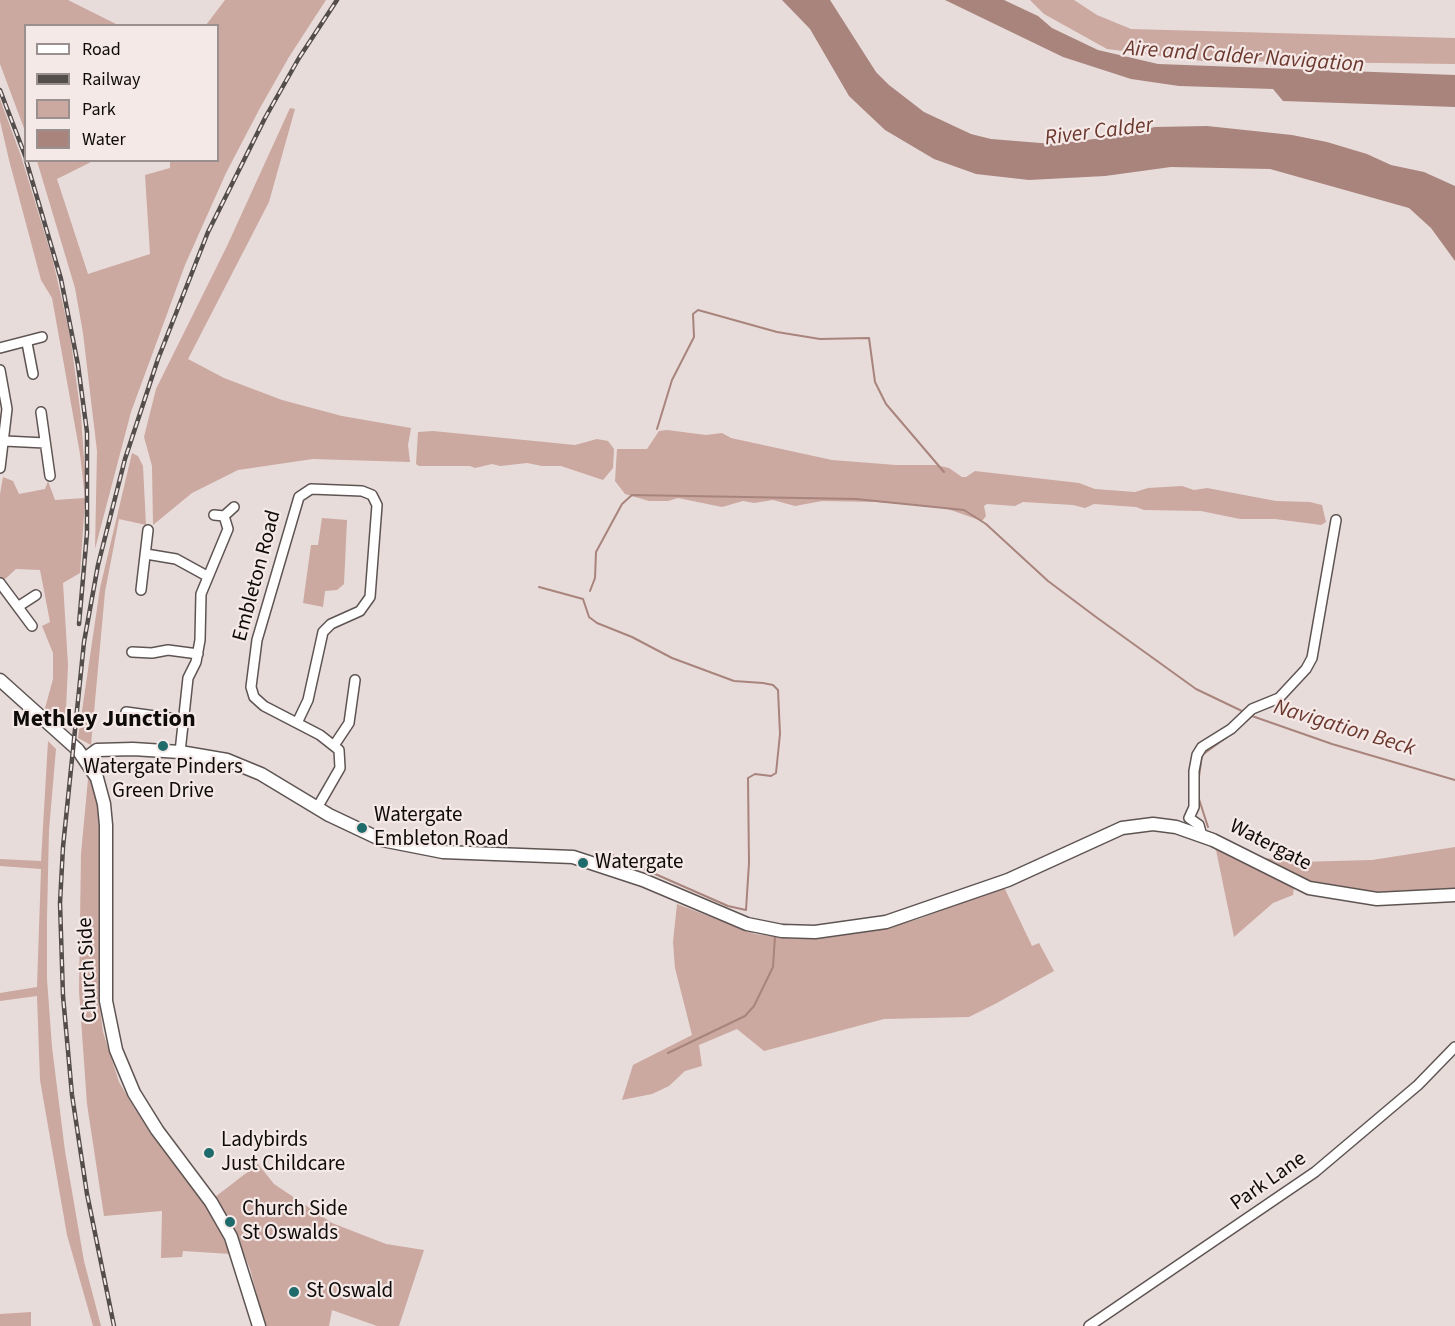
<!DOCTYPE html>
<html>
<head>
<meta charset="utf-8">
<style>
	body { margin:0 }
	#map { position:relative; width:1455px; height:1326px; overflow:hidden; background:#e8dcda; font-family:"Source Sans 3",sans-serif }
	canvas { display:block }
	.legend { position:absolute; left:24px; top:24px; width:195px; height:138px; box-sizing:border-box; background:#f5e9e7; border:2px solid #99908f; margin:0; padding:8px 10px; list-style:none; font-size:18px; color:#0e0b0a }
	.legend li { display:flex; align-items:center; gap:12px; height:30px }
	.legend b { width:30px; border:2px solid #99908f }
</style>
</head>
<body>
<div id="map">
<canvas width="1455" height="1326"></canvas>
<ul class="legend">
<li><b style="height:8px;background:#fff"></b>Road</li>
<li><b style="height:8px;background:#534d4c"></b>Railway</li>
<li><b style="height:16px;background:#cba8a0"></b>Park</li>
<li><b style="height:16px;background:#a8847d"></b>Water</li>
</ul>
</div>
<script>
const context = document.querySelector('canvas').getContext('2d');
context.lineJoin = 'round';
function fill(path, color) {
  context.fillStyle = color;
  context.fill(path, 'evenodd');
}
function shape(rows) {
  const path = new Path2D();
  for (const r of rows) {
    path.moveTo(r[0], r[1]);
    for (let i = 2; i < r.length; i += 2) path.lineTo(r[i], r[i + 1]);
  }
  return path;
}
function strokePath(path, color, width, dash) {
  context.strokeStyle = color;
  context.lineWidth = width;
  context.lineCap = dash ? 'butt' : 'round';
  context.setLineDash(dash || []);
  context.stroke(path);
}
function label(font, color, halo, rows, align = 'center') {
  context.font = font + ' "Source Sans 3",sans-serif';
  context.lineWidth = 4.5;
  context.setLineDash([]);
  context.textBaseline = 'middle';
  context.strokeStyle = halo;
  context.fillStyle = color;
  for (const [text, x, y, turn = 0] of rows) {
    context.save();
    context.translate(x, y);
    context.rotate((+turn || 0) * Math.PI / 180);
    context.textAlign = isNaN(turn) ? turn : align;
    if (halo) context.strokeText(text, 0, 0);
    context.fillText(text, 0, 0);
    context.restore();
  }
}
fill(shape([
	[0,0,68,0,116,24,26,26,25,131,0,64],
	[225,0,326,0,289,57,260,108,226,173,185,265,131,412,95,549,97,451,83,333,75,288,37,161,93,161,57,179,88,274,150,254,145,175,170,168,170,161,218,160,218,26,206,25],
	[1030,0,1074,0,1097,15,1131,29,1455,38,1455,64,1227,61,1222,56,1210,62,1107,49,1044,14],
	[0,99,21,156,53,261,70,335,81,416,86,487,80,573,63,583,68,665,65,731,44,712,53,679,53,653,42,626,50,622,40,570,16,569,4,580,0,578,0,494,3,477,13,481,19,494,45,489,48,481,55,500,85,498,80,454,52,298,41,280,9,160,0,121],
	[290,108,295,109,269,202,188,359,224,378,282,400,342,416,411,428,408,445,410,462,313,459,238,470,192,493,153,525,152,466,144,437,156,389,227,246],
	[667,430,706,435,722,433,731,438,832,460,896,465,936,465,949,468,962,477,966,477,975,471,1079,483,1095,489,1135,492,1148,488,1182,486,1194,490,1207,488,1276,501,1310,502,1322,505,1326,522,1321,525,1275,519,1240,519,1201,511,1144,510,1136,507,1094,504,1085,508,1073,505,1023,502,1015,506,987,504,984,506,986,516,982,521,945,508,877,502,822,501,795,506,773,500,754,503,743,501,722,507,678,498,668,501,649,501,625,494,615,481,617,449,647,449,659,431],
	[433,431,575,445,597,439,608,441,614,449,613,468,603,480,561,466,542,466,527,463,500,466,492,464,475,468,470,466,419,466,416,464,418,432],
	[132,453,138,456,143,466,146,525,119,519,105,592,91,745,78,738,100,588],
	[322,518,347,520,344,584,337,590,325,591,323,607,303,603,311,545,318,545],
	[48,741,56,749,49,830,47,918,47,979,52,1047,65,1151,84,1261,101,1326,93,1326,67,1235,40,1080,37,996,0,1001,0,993,37,987,41,869,0,866,0,859,41,861],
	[72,753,90,777,99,806,99,1000,103,1032,119,1082,130,1101,151,1134,209,1210,231,1254,183,1251,182,1257,161,1258,162,1211,104,1216,87,1104,79,991,81,854,88,779],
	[1209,843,1294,887,1293,895,1273,903,1234,937,1216,850],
	[1455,847,1455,890,1388,895,1311,884,1263,861,1264,858,1297,862,1372,860],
	[1004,887,1032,946,1039,943,1054,971,995,1004,969,1017,884,1019,764,1051,737,1029,699,1045,702,1066,685,1071,669,1086,652,1094,622,1100,633,1065,692,1035,675,968,673,942,677,904,755,934,796,939,878,930,919,919],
	[258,1164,274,1184,332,1223,386,1244,424,1250,399,1326,377,1326,332,1310,329,1326,265,1326,250,1269,230,1221,215,1197],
	[31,1312,31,1326,0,1326,0,1314]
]), '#cba8a0');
fill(shape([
	[782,0,830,0,876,72,889,85,924,112,971,134,991,139,1053,144,1103,138,1155,127,1207,126,1292,135,1327,142,1367,154,1391,165,1424,172,1455,186,1455,261,1431,228,1409,208,1270,169,1171,167,1105,176,1029,180,976,174,934,159,885,130,849,96,810,29],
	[945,0,1004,0,1038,16,1052,28,1098,50,1158,64,1455,75,1455,107,1283,101,1273,89,1179,86,1131,79,1063,57]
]), '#a8847d');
strokePath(shape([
	[657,429,672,380,694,337,693,314,698,310,777,332,820,339,869,338,875,382,886,404,944,472],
	[539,587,583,599,589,617,597,623,632,637,672,658,734,681,763,683,773,685,778,690,780,734,776,773,771,776,755,774,748,778,749,863,746,910,728,906,612,855],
	[590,591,595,578,596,552,622,504,632,495,856,499,964,510,986,524,1048,581,1096,617,1196,689,1244,712],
	[1236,730,1252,716,1332,744,1455,780],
	[1198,784,1202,755,1227,737],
	[1198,796,1208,827],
	[668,1053,745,1016,754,1006,773,967,775,936]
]), '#a8847d', 2);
const minor = shape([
	[27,343,33,374],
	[0,348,42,337],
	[0,370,7,409,0,468],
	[41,412,50,476],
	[5,441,45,443],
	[214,515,224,516,234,507],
	[146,554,176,559,207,576],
	[0,583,32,626],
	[141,590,148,530],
	[19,606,36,595],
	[132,652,152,653,168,650,198,654],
	[126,712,184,720],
	[297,723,308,700,323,632,331,624,360,611,370,597,377,505,372,495,362,491,311,489,299,497,257,640,251,687,254,697,264,706,320,735,339,750,340,768,317,808],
	[335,744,349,723,355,680],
	[180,752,188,678,196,662,200,640,201,594,228,529,224,516],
	[1202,836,1199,825,1189,818,1194,807,1194,771,1197,755,1202,747,1231,729,1252,709,1279,698,1306,669,1312,658,1336,520],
	[1089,1326,1315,1172,1418,1085,1455,1047]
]);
const major = shape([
	[0,680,78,750,97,778,104,804,106,825,106,1001,116,1050,134,1093,157,1130,211,1202,231,1237,259,1326],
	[86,758,97,750,133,749,180,752,227,760,261,774,329,815,382,840,443,852,573,857,643,880,747,924,782,931,815,932,886,922,1008,880,1122,828,1153,824,1176,827,1213,840,1309,888,1377,899,1455,895]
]);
strokePath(minor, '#5e5553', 12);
strokePath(major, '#5e5553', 15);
strokePath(minor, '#fff', 9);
strokePath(major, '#fff', 12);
const rail = shape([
	[0,90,26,158],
	[26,160,61,279,78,365,87,432,87,533,79,624],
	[114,1326,87,1194,72,1095,63,996,60,903,63,847,84,642,98,565,125,459,158,359,208,232,265,118,299,58,337,0]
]);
strokePath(rail, '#534d4c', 4.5);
strokePath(rail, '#f5e9e7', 2, [7]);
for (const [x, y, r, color] of [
	[163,746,6,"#1f6b6b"],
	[362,828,6,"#1f6b6b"],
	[583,863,6,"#1f6b6b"],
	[209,1153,6,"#1f6b6b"],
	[230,1222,6,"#1f6b6b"],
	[294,1292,6,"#1f6b6b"]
]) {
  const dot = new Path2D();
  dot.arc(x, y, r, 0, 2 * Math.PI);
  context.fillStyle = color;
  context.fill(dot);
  strokePath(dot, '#f5e9e7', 2);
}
label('21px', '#0e0b0a', '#f5e9e7', [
	["Embleton Road",258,576,-75],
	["Watergate",1270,846,27],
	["Church Side",89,970,-93],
	["Park Lane",1269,1182,-35]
]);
label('21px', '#0e0b0a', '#f5e9e7', [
	["Watergate Pinders",163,768,"center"],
	["Green Drive",163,792,"center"],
	["Watergate",374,816],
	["Embleton Road",374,840],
	["Watergate",595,863],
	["Ladybirds",221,1141],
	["Just Childcare",221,1165],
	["Church Side",242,1210],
	["St Oswalds",242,1234],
	["St Oswald",306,1292]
], 'left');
label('italic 22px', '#6b382e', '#f5e9e7', [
	["Aire and Calder Navigation",1244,58,4],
	["River Calder",1099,133,-7],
	["Navigation Beck",1344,729,17]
]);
label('bold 24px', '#0e0b0a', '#f5e9e7', [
	["Methley Junction",104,721]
]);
</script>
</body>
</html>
